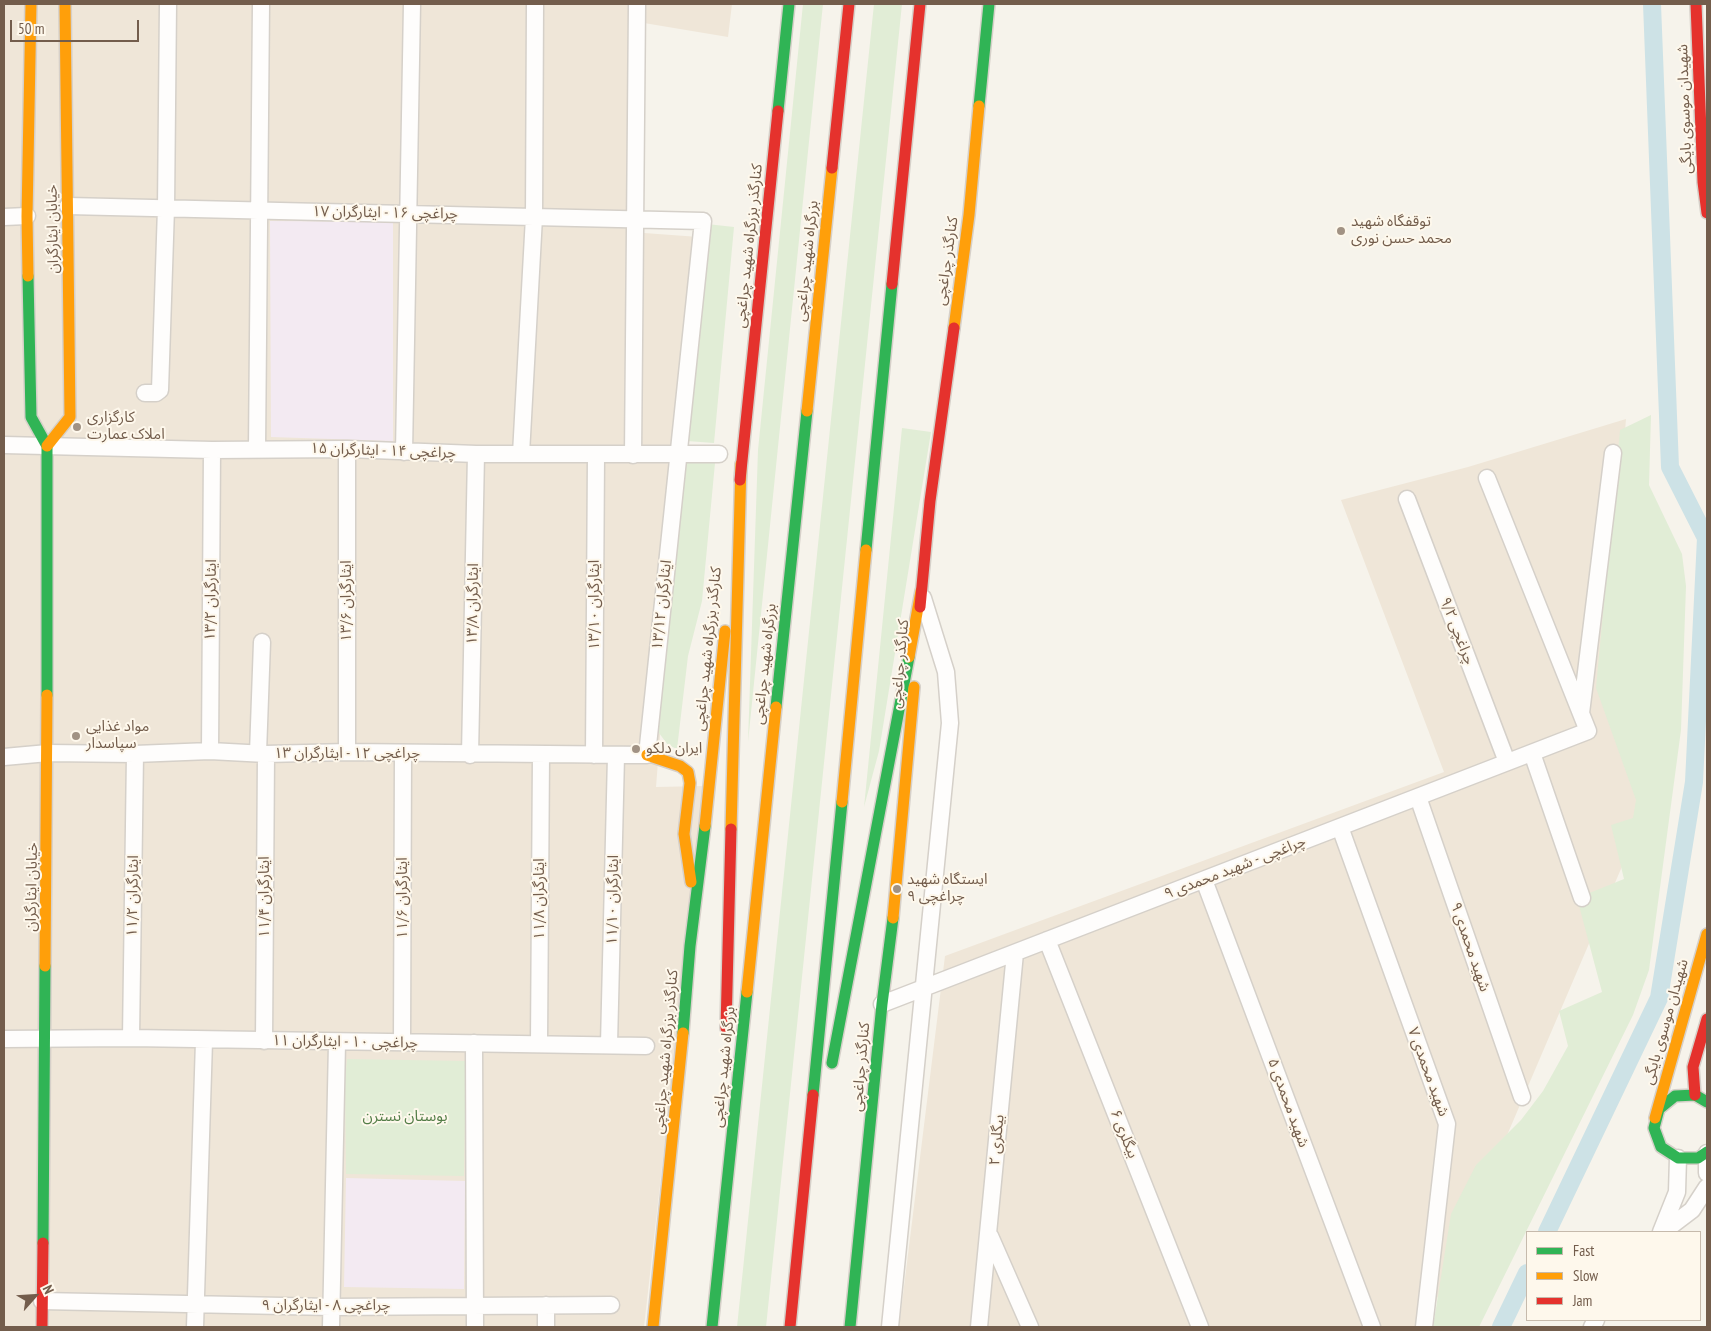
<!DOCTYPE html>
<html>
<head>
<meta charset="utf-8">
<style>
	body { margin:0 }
	#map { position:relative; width:1711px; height:1331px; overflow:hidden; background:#f6f3eb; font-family:"PT Sans Narrow",sans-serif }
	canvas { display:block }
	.frame { position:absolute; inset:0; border:5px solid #735d4c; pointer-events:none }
	.legend { position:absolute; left:1526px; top:1231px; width:175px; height:90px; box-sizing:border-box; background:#fef8ec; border:1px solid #c6baac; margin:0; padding:6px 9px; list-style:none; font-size:15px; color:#735d4c }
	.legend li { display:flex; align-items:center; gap:10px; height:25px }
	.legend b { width:25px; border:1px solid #c6baac }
	.north { position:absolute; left:10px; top:1271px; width:50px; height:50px; -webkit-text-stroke:4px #fef8ec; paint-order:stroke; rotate:64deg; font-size:14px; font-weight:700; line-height:20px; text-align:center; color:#735d4c }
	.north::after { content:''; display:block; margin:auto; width:18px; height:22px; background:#735d4c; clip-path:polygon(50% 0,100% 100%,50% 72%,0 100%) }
	.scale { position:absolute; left:10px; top:20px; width:129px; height:22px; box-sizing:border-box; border:2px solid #735d4c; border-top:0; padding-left:6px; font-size:15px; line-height:18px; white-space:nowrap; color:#735d4c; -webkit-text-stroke:4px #fef8ec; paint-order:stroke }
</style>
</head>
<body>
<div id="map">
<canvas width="1711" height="1331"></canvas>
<div class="frame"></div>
<ul class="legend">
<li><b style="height:6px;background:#30b455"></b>Fast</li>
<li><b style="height:6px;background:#ff9f0a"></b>Slow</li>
<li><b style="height:6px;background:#e5322d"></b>Jam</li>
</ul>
<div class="north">N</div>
<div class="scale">50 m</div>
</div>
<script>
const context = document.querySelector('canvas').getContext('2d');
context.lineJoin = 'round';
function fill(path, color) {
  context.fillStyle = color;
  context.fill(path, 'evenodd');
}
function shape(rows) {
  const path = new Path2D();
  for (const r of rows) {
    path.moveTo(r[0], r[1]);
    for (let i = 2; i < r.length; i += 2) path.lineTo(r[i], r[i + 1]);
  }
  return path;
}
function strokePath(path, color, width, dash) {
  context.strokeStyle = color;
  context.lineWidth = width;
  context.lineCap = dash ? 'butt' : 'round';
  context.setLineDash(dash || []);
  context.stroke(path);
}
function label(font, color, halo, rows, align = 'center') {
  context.font = font + ' "PT Sans Narrow","Noto Sans Arabic",sans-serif';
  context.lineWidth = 4;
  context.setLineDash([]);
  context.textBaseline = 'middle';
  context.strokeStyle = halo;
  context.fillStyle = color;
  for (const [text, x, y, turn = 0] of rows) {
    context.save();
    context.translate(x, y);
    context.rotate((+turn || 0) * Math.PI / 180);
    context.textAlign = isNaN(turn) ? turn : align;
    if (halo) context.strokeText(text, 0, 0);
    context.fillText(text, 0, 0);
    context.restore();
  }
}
fill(shape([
	[4,4,732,4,728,37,638,22,644,233,699,237,656,787,705,786,644,1327,4,1327],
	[1626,419,1604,693,1647,808,1425,1327,899,1327,945,956,1444,772,1341,500,1468,467]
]), '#efe6d8');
fill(shape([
	[270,221,393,222,393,441,271,437],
	[346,1178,465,1181,464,1289,344,1287]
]), '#f3eaf2');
fill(shape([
	[803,4,823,4,748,742,758,450],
	[874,4,902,4,766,1327,737,1327],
	[707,224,734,227,714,443,687,441],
	[1651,415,1649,485,1682,554,1686,586,1681,730,1649,970,1633,1015,1479,1327,1433,1327,1451,1214,1476,1165,1521,1120,1543,1091,1568,1046,1559,1011,1602,992,1577,898,1624,879,1611,825,1633,818,1636,800,1596,688,1620,430],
	[902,428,931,432,879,751,864,807],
	[682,461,715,463,702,601,688,656,677,749,668,745,659,733,659,711],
	[347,1059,466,1061,464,1176,346,1174,345,1080]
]), '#e1edd6');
strokePath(shape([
	[1547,1232,1659,998,1694,782,1706,538,1670,467,1652,4],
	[1501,1327,1527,1273]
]), '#cde2e6', 18);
const street = shape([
	[4,217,27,216],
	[145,393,156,393,160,390,166,208,168,4],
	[4,445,212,450,347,449,476,454,719,454],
	[257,449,261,4],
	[347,449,347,752],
	[404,452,412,4],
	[521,454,534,217,535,4],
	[633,455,637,4],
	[1407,499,1507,762],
	[1581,713,1613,453],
	[210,751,212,450],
	[258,753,262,642],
	[1532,753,1582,898],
	[470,755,476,454],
	[594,755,596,456],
	[4,757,48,753,135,754,210,751,266,754,347,752,647,755,703,221,68,206],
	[1418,797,1522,1097],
	[1340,827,1447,1124,1424,1327],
	[1204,880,1372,1327],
	[1047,940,1200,1327],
	[882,1004,1588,731,1487,478],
	[131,1038,135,754],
	[4,1039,131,1038,646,1046],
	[264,1041,266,754],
	[402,1042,403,754],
	[474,1043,475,1327],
	[539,1043,541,755],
	[609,1044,616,756],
	[1707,1153,1707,1173],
	[1661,1232,1677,1192,1678,1158],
	[1663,1232,1692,1210,1707,1187],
	[990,1236,1030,1327],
	[42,1301,331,1307,611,1305],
	[195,1327,204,1041],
	[331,1327,337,1043],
	[546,1327,546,1305],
	[890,1327,950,723,946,672,923,598],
	[979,1327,1015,953],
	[1592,1327,1596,1320]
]);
const fast = shape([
	[979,106,989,4],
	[778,111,789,4],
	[28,276,31,417,47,446,47,695],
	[866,550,892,284],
	[776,707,807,411],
	[683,1033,690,946,705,826],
	[832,1063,909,657],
	[813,1095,842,802],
	[1707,1102,1695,1095,1675,1096,1659,1109,1654,1128,1661,1147,1678,1158,1698,1158,1707,1152],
	[43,1243,45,966],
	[712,1327,747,992],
	[850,1327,882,1004,893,918]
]);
const slow = shape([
	[28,276,27,216,31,4],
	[954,328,969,215,979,106],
	[807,411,832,168],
	[47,446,70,417,65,4],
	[909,657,921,591],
	[647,755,680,766,688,772,690,783,684,834,691,882],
	[842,802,866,550],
	[705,826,725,631],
	[731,829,741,464],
	[893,918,914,687],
	[45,966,47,695],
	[747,992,776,707],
	[1655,1118,1707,934],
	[653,1327,683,1033]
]);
const jam = shape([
	[1696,4,1703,182,1707,213],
	[832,168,849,4],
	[892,284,920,4],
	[740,480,778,111],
	[920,607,930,501,954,328],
	[726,1028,731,829],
	[1695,1095,1693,1067,1707,1019],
	[42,1327,43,1243],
	[790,1327,813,1095]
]);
strokePath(street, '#d5d0c9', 19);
strokePath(fast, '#d6d0c9', 14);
strokePath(slow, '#d6d0c9', 14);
strokePath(jam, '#d6d0c9', 14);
strokePath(street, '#fefdfc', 16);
strokePath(fast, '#30b455', 11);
strokePath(slow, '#ff9f0a', 11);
strokePath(jam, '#e5322d', 11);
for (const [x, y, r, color] of [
	[1341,231,5,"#a19284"],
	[77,427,5,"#a19284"],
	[76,736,5,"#a19284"],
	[636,749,5,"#a19284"],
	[897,889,5,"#a19284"]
]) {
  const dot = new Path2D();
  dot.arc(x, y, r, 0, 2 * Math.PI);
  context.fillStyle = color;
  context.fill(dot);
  strokePath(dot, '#fef8ec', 2);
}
label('15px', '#735d4c', '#fef8ec', [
	["شهیدان موسوی بایگی",1685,109,-92],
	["چراغچی ۱۶ - ایثارگران ۱۷",385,213,1],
	["خیابان ایثارگران",53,229,-91],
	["کنارگذر بزرگراه شهید چراغچی",749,246,-84],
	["بزرگراه شهید چراغچی",807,261,-84],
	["کنارگذر چراغچی",947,261,-82],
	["چراغچی ۱۴ - ایثارگران ۱۵",383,451,2],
	["ایثارگران ۱۳/۲",211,600,-89],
	["ایثارگران ۱۳/۶",347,601,-90],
	["ایثارگران ۱۳/۸",473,604,-89],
	["ایثارگران ۱۳/۱۰",595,605,-90],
	["ایثارگران ۱۳/۱۲",662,605,-84],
	["۹/۲ چراغچی",1457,631,69],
	["کنارگذر بزرگراه شهید چراغچی",708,649,-84],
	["بزرگراه شهید چراغچی",765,664,-84],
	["کنارگذر چراغچی",900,664,-85],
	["چراغچی ۱۲ - ایثارگران ۱۳",347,754],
	["۹ چراغچی - شهید محمدی",1235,868,-21],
	["خیابان ایثارگران",32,887,-89],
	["ایثارگران ۱۱/۲",133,896,-89],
	["ایثارگران ۱۱/۴",265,897,-90],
	["ایثارگران ۱۱/۶",403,898,-90],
	["ایثارگران ۱۱/۸",540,899,-90],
	["ایثارگران ۱۱/۱۰",613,900,-89],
	["شهید محمدی ۹",1470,947,71],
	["شهیدان موسوی بایگی",1666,1022,-74],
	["چراغچی ۱۰ - ایثارگران ۱۱",345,1042,1],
	["کنارگذر بزرگراه شهید چراغچی",666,1052,-85],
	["بزرگراه شهید چراغچی",724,1067,-84],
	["کنارگذر چراغچی",861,1067,-85],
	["شهید محمدی ۷",1428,1072,70],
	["شهید محمدی ۵",1288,1103,70],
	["بیگلری ۶",1124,1134,68],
	["بیگلری ۲",997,1140,-85],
	["چراغچی ۸ - ایثارگران ۹",326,1306]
]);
label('15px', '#735d4c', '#fef8ec', [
	["توقفگاه شهید",1351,222],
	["محمد حسن نوری",1351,239],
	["کارگزاری",87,418],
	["املاک عمارت",87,435],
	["مواد غذایی",86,727],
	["سپاسدار",86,744],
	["ایران دلکو",646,749],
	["ایستگاه شهید",907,880],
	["چراغچی ۹",907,897]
], 'left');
label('15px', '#537d47', '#fef8ec', [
	["بوستان نسترن",405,1117]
]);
</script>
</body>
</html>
